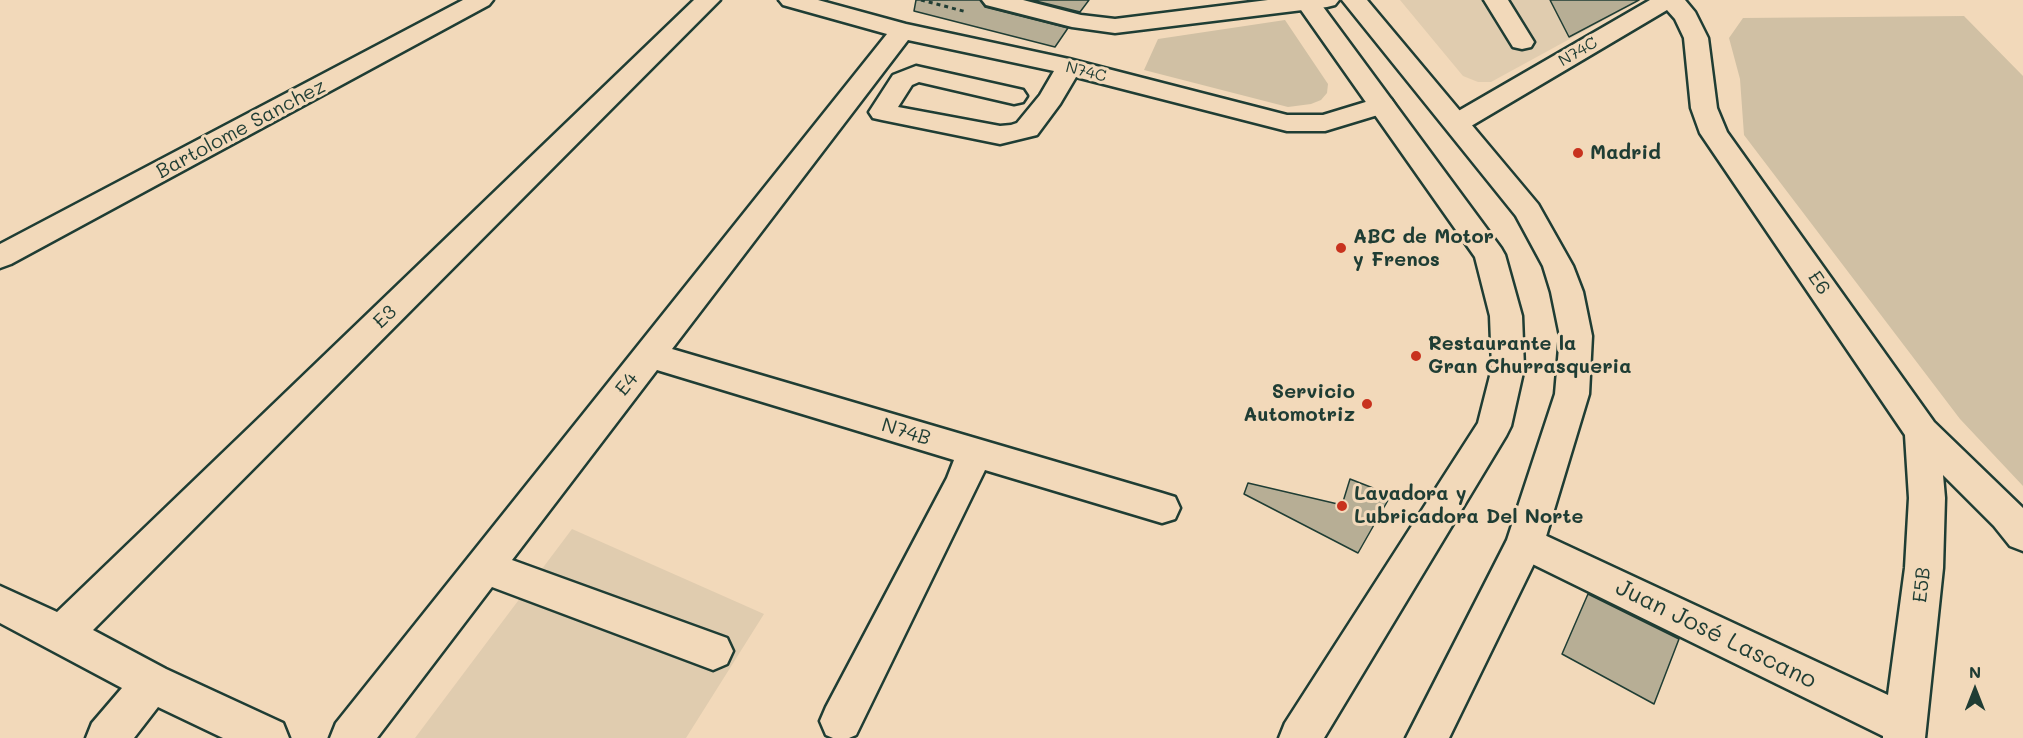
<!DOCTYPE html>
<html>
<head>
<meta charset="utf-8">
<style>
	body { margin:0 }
	#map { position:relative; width:2023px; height:738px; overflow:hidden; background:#f2d9ba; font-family:Mali,sans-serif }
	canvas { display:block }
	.north { position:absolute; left:1945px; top:660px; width:60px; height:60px; -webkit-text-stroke:4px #f2d9ba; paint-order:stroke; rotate:0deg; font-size:16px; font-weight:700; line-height:24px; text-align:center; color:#1f3d34 }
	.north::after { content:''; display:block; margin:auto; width:21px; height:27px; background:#1f3d34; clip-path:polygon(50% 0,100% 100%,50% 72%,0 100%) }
</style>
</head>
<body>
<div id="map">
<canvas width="2023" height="738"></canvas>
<div class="north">N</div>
</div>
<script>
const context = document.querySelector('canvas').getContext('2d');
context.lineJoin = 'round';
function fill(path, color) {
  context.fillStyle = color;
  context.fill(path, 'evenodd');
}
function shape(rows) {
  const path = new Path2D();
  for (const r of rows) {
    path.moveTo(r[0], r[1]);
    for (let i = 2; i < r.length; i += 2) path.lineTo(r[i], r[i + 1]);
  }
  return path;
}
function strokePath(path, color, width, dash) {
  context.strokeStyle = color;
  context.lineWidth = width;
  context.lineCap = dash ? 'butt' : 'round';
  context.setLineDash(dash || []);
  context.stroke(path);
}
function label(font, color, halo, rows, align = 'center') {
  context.font = font + ' Mali,sans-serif';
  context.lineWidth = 6;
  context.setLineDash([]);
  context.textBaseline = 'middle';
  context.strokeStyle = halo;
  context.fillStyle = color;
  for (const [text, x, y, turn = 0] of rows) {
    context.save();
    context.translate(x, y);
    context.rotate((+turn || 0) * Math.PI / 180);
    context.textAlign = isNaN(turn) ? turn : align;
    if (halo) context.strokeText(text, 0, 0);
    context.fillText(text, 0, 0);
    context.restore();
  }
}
fill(shape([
	[1400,0,1641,0,1491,82,1478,82,1463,76],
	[572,529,764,614,686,738,415,738]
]), '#e0ccaf');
fill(shape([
	[1964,16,2023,76,2023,486,1960,419,1744,135,1740,79,1729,38,1743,18],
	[1285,20,1328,84,1327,93,1321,100,1311,104,1288,107,1144,70,1158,39]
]), '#d0c0a4');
const building = shape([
	[916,0,980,0,985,7,1068,28,1055,47,914,11,916,0],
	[1032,0,1089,0,1080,12,1032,0],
	[1550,0,1639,0,1569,37,1550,0],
	[1350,479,1391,495,1358,553,1244,494,1248,483,1342,505,1350,479],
	[1588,594,1679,639,1654,704,1562,654,1588,594]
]);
fill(building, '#b7ae95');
strokePath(building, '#1f3d34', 1.5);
const minor = shape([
	[463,0,493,0,489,5,11,264,0,268,0,244,463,0],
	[694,0,720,0,93,630,166,669,283,723,289,738,223,738,158,707,134,738,86,738,92,723,122,688,0,623,0,586,57,612,694,0],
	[779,0,818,0,906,24,1069,59,1287,115,1323,115,1382,97,1391,99,1395,105,1391,111,1325,131,1287,131,1076,77,1060,104,1037,135,1000,144,882,120,873,118,869,112,893,75,916,66,1023,90,1027,96,1023,102,1014,104,919,82,912,85,898,107,1000,126,1011,125,1017,123,1040,95,1054,71,908,40,672,349,1162,493,1175,497,1180,508,1175,519,1162,523,985,470,856,735,849,738,833,738,826,735,820,721,826,707,947,478,954,460,657,370,512,560,727,638,733,651,727,664,713,670,492,587,377,738,330,738,336,723,887,34,783,5,779,0],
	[982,0,1023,0,1081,15,1115,19,1268,0,1339,0,1335,5,1327,7,1115,33,1072,27,986,5,982,0],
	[1484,0,1508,0,1534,42,1531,47,1522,49,1513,47,1484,0],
	[1650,0,1685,0,1695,12,1708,38,1717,108,1727,132,1934,422,2023,508,2023,551,2010,546,1994,526,1943,475,1945,498,1943,568,1925,738,1883,738,1883,736,1512,554,1506,543,1512,532,1525,527,1538,532,1888,695,1905,568,1909,498,1905,435,1700,133,1691,108,1684,38,1675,19,1667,10,1466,129,1457,131,1448,129,1444,123,1448,117,1650,0]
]);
const major = shape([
	[1294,0,1318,0,1501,248,1505,255,1522,316,1524,368,1511,426,1506,436,1324,738,1279,738,1285,723,1478,423,1492,368,1490,316,1475,257,1294,0],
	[1342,0,1367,0,1538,204,1573,266,1583,292,1592,336,1589,394,1544,543,1449,738,1406,738,1507,540,1555,394,1560,336,1551,292,1543,266,1516,216,1342,0]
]);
strokePath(minor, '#1f3d34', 5);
strokePath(major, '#1f3d34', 5);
strokePath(shape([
	[921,0,967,12]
]), '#1f3d34', 3, [4, 4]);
fill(minor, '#f2d9ba');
fill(major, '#f2d9ba');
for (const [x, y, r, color] of [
	[1578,153,6,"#c8321e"],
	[1341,248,6,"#c8321e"],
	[1416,356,6,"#c8321e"],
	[1367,404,6,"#c8321e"],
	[1342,506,6,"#c8321e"]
]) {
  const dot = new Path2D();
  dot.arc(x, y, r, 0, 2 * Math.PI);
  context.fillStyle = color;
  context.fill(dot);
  strokePath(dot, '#f2d9ba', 2);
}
label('16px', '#1f3d34', '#f2d9ba', [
	["N74C",1578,52,-30],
	["N74C",1086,72,14]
]);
label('20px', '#1f3d34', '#f2d9ba', [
	["Bartolome Sanchez",241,129,-28],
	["E6",1819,283,55],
	["E3",385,317,-44],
	["E4",627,384,-52],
	["N74B",906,432,17],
	["E5B",1922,585,-84]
]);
label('bold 20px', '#1f3d34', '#f2d9ba', [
	["Madrid",1590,153],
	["ABC de Motor",1353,237],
	["y Frenos",1353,260],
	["Restaurante la",1428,344],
	["Gran Churrasqueria",1428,367],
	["Servicio",1355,392,"right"],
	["Automotriz",1355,415,"right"],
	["Lavadora y",1354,494],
	["Lubricadora Del Norte",1354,517]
], 'left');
label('24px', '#1f3d34', '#f2d9ba', [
	["Juan José Lascano",1716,634,26]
]);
</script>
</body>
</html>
